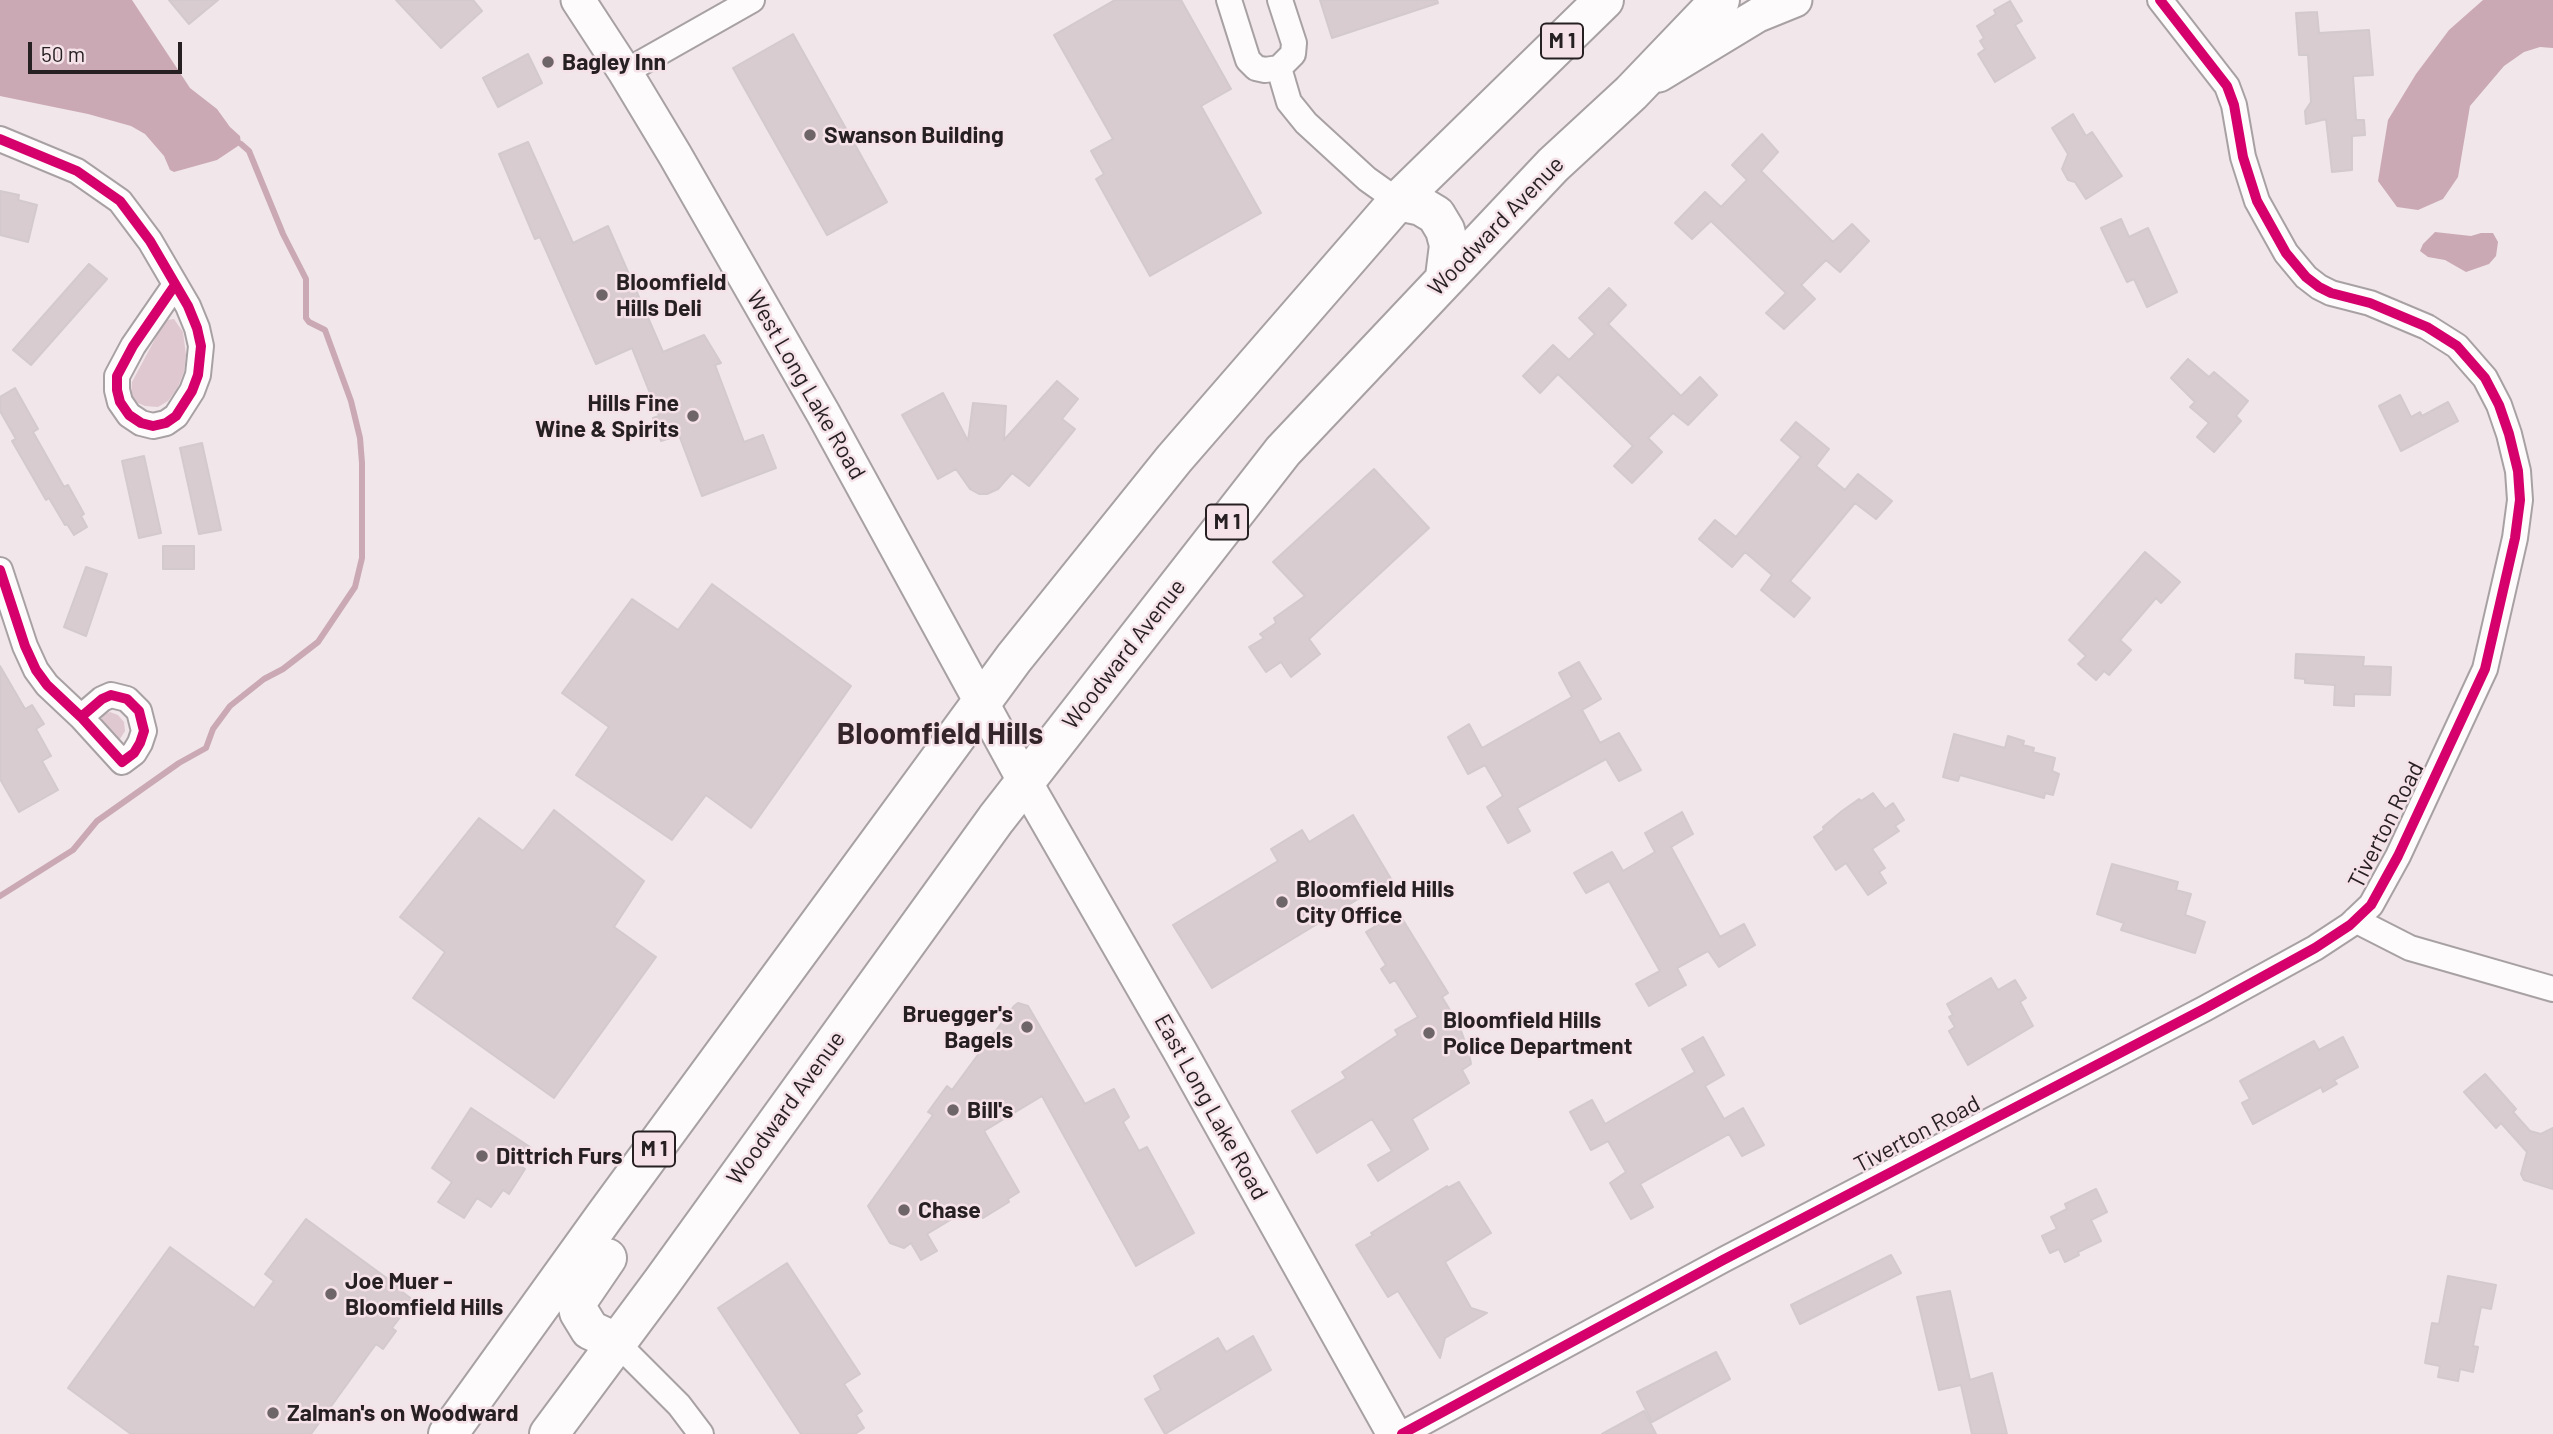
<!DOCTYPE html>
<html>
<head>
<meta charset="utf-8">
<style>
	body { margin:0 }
	#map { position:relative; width:2553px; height:1434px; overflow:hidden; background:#f1e6e9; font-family:Barlow,sans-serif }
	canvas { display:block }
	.scale { position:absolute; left:28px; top:42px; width:154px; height:32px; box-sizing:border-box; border:4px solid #272023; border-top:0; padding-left:9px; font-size:21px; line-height:24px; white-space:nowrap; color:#272023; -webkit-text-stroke:5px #f5e1e8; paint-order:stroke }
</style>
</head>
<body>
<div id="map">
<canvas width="2553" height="1434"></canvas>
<div class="scale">50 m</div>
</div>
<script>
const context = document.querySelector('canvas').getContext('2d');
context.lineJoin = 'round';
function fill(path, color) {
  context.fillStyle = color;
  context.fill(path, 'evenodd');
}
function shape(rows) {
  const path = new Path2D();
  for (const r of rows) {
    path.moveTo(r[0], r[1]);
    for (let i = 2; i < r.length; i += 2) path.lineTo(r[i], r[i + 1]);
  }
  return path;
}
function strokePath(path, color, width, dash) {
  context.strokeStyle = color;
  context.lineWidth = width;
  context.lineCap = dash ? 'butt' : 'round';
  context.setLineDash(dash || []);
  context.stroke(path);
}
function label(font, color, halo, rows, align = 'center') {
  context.font = font + ' Barlow,sans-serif';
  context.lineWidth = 5;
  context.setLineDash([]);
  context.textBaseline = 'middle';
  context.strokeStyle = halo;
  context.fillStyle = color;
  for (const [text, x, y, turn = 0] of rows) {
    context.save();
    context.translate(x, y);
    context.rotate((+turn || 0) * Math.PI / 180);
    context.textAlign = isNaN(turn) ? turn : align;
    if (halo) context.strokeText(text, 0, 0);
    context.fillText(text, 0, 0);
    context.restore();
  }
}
fill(shape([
	[174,319,183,332,186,355,184,372,177,389,168,401,158,407,145,406,138,403,131,395,132,382,162,326,167,320],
	[110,712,118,715,124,722,125,731,120,739,117,739,101,722,103,715]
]), '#dfc8cf');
fill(shape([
	[0,0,132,0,190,88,217,109,230,127,240,136,241,144,217,160,174,172,170,170,164,156,145,134,131,126,88,114,0,96],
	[2483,0,2553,0,2553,48,2540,47,2524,52,2504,66,2470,106,2458,177,2443,199,2418,210,2397,207,2378,181,2388,120,2416,74,2449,30],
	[2435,232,2471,236,2481,233,2493,233,2498,242,2496,256,2489,264,2466,272,2445,260,2428,257,2420,251,2423,244]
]), '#caa9b4');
strokePath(shape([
	[0,896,73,850,97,821,179,763,206,748,213,729,230,706,264,679,283,669,318,642,355,587,362,558,362,463,360,438,351,401,325,330,309,322,306,318,306,279,283,234,249,151,241,144]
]), '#caa9b4', 6);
const building = shape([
	[169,0,218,0,189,24,169,0],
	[396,0,473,0,482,11,441,48,396,0],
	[1115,0,1181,0,1231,89,1201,106,1261,213,1150,276,1096,179,1104,174,1091,151,1113,139,1054,35,1115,0],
	[1320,0,1437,0,1438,3,1332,38,1320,0],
	[2010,1,2022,21,2015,25,2035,58,1995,82,1978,54,1985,49,1980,41,1984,38,1977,26,1996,14,1994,10,2010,1],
	[2317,12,2319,33,2369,30,2373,75,2353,76,2356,120,2364,120,2365,135,2352,136,2352,170,2332,172,2326,119,2306,124,2305,111,2311,102,2308,55,2299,55,2296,13,2317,12],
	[793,34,887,202,827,235,733,68,793,34],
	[528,54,542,83,498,107,483,78,528,54],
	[2073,114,2086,136,2092,132,2122,176,2086,199,2075,182,2068,180,2062,169,2068,154,2052,128,2073,114],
	[1762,134,1778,152,1761,171,1833,242,1852,224,1869,241,1840,272,1826,260,1801,285,1815,299,1784,329,1766,313,1786,293,1711,221,1692,239,1675,223,1705,192,1721,207,1747,180,1732,165,1762,134],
	[528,142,573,243,608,226,663,352,704,335,721,363,715,365,744,442,763,435,776,468,702,496,679,435,661,441,653,418,659,416,632,348,596,364,540,237,535,239,499,154,528,142],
	[0,191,19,195,18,200,37,205,28,242,0,235,0,191],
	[2121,219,2129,237,2148,228,2177,292,2147,307,2134,279,2127,282,2101,228,2121,219],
	[89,264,107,279,31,365,13,350,89,264],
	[1609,288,1626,305,1608,324,1681,396,1700,377,1717,395,1688,425,1673,413,1648,438,1662,452,1632,483,1614,466,1633,446,1558,374,1540,393,1523,376,1553,345,1569,360,1595,334,1579,318,1609,288],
	[2188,359,2209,377,2214,372,2248,401,2236,416,2241,421,2214,452,2197,437,2209,423,2190,407,2195,402,2171,378,2188,359],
	[1057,381,1078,399,1062,419,1075,429,1029,486,1012,473,998,489,987,494,979,494,970,489,956,469,938,479,902,415,943,393,968,441,973,403,1006,406,1004,440,1057,381],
	[15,388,38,429,33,432,64,487,68,485,84,514,81,516,87,527,74,535,67,524,65,525,49,498,46,500,12,441,16,439,0,411,0,397,15,388],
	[2400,395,2411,417,2420,412,2422,416,2448,402,2458,421,2401,451,2379,406,2400,395],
	[1796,422,1829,449,1816,466,1845,490,1858,474,1892,501,1876,519,1855,503,1790,581,1810,598,1794,617,1761,590,1772,575,1745,552,1732,567,1699,539,1715,520,1736,537,1801,457,1781,440,1796,422],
	[202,443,221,530,199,534,180,448,202,443],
	[144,456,161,533,139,538,122,461,144,456],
	[1374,469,1429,528,1309,639,1320,654,1291,677,1281,662,1266,672,1249,647,1264,638,1260,634,1276,623,1274,618,1305,596,1273,562,1374,469],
	[163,546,194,546,194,569,163,569,163,546],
	[2145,552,2180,582,2161,603,2156,598,2120,640,2131,650,2109,675,2104,671,2096,680,2078,664,2086,656,2069,640,2145,552],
	[86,567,107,574,86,636,64,627,86,567],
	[712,584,851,686,751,828,706,795,672,840,576,775,609,727,562,693,632,599,678,630,712,584],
	[2296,654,2364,657,2363,666,2391,667,2390,695,2354,694,2354,706,2334,705,2335,685,2305,683,2305,679,2295,678,2296,654],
	[1579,662,1601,699,1582,710,1600,743,1619,733,1641,770,1619,781,1606,759,1517,808,1530,831,1508,843,1487,807,1503,796,1485,765,1468,774,1448,737,1469,724,1482,748,1572,697,1559,673,1579,662],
	[0,666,25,709,32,705,44,724,36,729,51,756,42,761,58,790,19,812,0,779,0,666],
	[1954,734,2005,748,2008,736,2024,741,2023,745,2034,748,2033,752,2055,758,2052,771,2059,774,2053,795,2045,793,2044,798,1960,775,1958,781,1943,777,1954,734],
	[1873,793,1885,809,1893,803,1904,820,1895,826,1899,831,1872,849,1885,868,1879,872,1886,883,1868,895,1846,863,1836,870,1814,837,1824,830,1823,827,1842,811,1859,799,1861,801,1873,793],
	[554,810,644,881,614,927,656,957,554,1098,413,998,445,952,400,917,479,818,523,851,554,810],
	[1682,812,1693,834,1671,847,1720,937,1744,924,1755,945,1719,967,1708,951,1677,968,1686,985,1649,1006,1636,984,1660,971,1609,881,1586,893,1574,873,1612,852,1623,871,1655,852,1645,833,1682,812],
	[1353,815,1391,879,1212,988,1173,925,1278,861,1271,849,1302,830,1309,842,1353,815],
	[2112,864,2178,882,2176,890,2191,894,2185,915,2205,922,2195,953,2121,930,2124,923,2097,914,2112,864],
	[1398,912,1448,993,1442,997,1459,1025,1469,1053,1471,1064,1462,1070,1469,1083,1412,1119,1428,1149,1378,1181,1368,1165,1392,1151,1372,1119,1317,1153,1292,1111,1346,1078,1342,1072,1398,1035,1395,1030,1418,1017,1395,980,1390,983,1381,969,1386,965,1366,932,1398,912],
	[1991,978,1998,990,2015,980,2026,998,2020,1002,2033,1026,1968,1065,1949,1031,1955,1027,1949,1017,1953,1015,1947,1004,1991,978],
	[1018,1003,1028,1006,1085,1104,1114,1089,1129,1117,1123,1122,1139,1151,1147,1147,1194,1233,1136,1266,1042,1096,984,1131,1019,1192,1008,1199,1009,1202,983,1218,975,1205,927,1234,937,1251,921,1260,911,1243,904,1248,890,1243,868,1206,933,1115,928,1112,947,1086,952,1090,1014,1006,1018,1003],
	[1703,1037,1724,1075,1705,1086,1724,1119,1743,1108,1764,1145,1742,1156,1729,1134,1640,1184,1653,1207,1631,1219,1610,1183,1626,1172,1608,1141,1591,1150,1570,1112,1592,1100,1605,1124,1695,1072,1682,1049,1703,1037],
	[2343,1037,2358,1067,2334,1080,2337,1084,2323,1092,2321,1087,2253,1124,2242,1103,2250,1099,2240,1081,2314,1041,2319,1050,2343,1037],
	[2485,1074,2516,1109,2513,1112,2530,1131,2541,1134,2553,1128,2553,1189,2524,1180,2521,1174,2527,1152,2501,1123,2496,1128,2464,1092,2485,1074],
	[471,1108,530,1147,519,1165,525,1169,509,1194,503,1190,491,1207,477,1198,464,1218,438,1202,452,1182,432,1168,471,1108],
	[1459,1182,1491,1233,1445,1262,1471,1308,1487,1313,1445,1338,1440,1358,1398,1291,1388,1297,1356,1245,1373,1235,1371,1233,1447,1186,1448,1188,1459,1182],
	[2096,1189,2107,1212,2091,1220,2101,1241,2078,1252,2079,1255,2065,1262,2059,1249,2050,1253,2042,1236,2057,1229,2051,1217,2067,1209,2065,1204,2096,1189],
	[306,1219,403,1290,401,1291,413,1300,392,1328,396,1331,383,1349,376,1344,311,1434,131,1434,68,1388,170,1247,254,1308,274,1281,265,1274,306,1219],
	[1891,1255,1901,1273,1800,1324,1791,1305,1891,1255],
	[787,1263,860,1374,844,1384,862,1411,856,1415,864,1428,855,1434,801,1434,718,1308,787,1263],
	[2448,1276,2496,1285,2491,1309,2481,1307,2473,1346,2478,1347,2473,1372,2460,1369,2458,1381,2438,1377,2440,1366,2425,1363,2432,1323,2439,1324,2448,1276],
	[1950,1291,1970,1380,1992,1373,2007,1434,1972,1434,1961,1385,1939,1390,1917,1297,1950,1291],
	[1253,1336,1271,1370,1165,1434,1145,1399,1161,1390,1154,1376,1218,1338,1226,1352,1253,1336],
	[1716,1352,1730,1379,1652,1422,1637,1392,1716,1352],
	[1644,1411,1656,1434,1602,1434,1644,1411]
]);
fill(building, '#d9ccd0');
strokePath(building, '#d3cacd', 2);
const street = shape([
	[1229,0,1248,60,1256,68,1265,70,1279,68,1293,54,1294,43,1280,0],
	[1279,68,1289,102,1306,123,1367,179,1398,201],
	[625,72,752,0],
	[0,139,77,171,120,201,150,241,188,306,197,328,201,346,198,375,192,391,176,416,166,423,153,426,141,423,129,415,120,402,117,390,117,376,133,346,175,285],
	[0,570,25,646,36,670,47,685,81,717,122,762,134,753,140,743,144,731,139,711,127,699,111,695,102,699,81,717],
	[2355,920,2410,948,2553,989],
	[616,1342,679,1405,701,1434],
	[1402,1434,1723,1260,2204,1009,2315,948,2350,925,2371,905,2398,856,2485,669,2515,538,2520,500,2518,471,2509,434,2499,405,2485,378,2457,346,2427,327,2370,303,2331,293,2319,287,2306,277,2286,253,2257,201,2243,157,2234,105,2227,86,2160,0]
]);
const secondary = shape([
	[578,0,625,72,675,155,823,413,1025,782,1181,1053,1394,1434],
	[1659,75,1758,15,1795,0]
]);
const primary = shape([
	[1398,201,1421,206,1436,215,1445,230,1449,245,1445,277],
	[607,1258,577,1302,579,1312,590,1330,616,1342],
	[448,1434,604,1217,1014,658,1174,459,1398,201,1604,0],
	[549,1434,662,1282,996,819,1283,451,1553,165,1631,93,1720,0]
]);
strokePath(street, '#a8a1a3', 28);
strokePath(secondary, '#a8a1a3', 37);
strokePath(primary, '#a8a1a3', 42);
strokePath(street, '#fdfbfc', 24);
strokePath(secondary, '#fdfbfc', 33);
strokePath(primary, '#fdfbfc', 38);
strokePath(shape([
	[0,139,77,171,120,201,150,241,188,306,197,328,201,346,198,375,192,391,176,416,166,423,153,426,141,423,129,415,120,402,117,390,117,376,133,346,175,285],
	[0,570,25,646,36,670,47,685,81,717,122,762,134,753,140,743,144,731,139,711,127,699,111,695,102,699,81,717],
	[1402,1434,1723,1260,2204,1009,2315,948,2350,925,2371,905,2398,856,2485,669,2515,538,2520,500,2518,471,2509,434,2499,405,2485,378,2457,346,2427,327,2370,303,2331,293,2319,287,2306,277,2286,253,2257,201,2243,157,2234,105,2227,86,2160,0]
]), '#d6006c', 10);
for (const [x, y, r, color] of [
	[548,62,7,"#6e6568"],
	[810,135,7,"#6e6568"],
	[602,295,7,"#6e6568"],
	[693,416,7,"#6e6568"],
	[1282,902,7,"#6e6568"],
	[1027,1027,7,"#6e6568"],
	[1429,1033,7,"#6e6568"],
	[953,1110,7,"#6e6568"],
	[482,1156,7,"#6e6568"],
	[904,1210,7,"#6e6568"],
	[331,1294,7,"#6e6568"],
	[273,1413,7,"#6e6568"]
]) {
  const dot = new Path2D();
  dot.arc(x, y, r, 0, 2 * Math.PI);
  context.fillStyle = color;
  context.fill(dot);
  strokePath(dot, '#f5e1e8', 2.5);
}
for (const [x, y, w] of [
	[1562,41,42],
	[1227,522,42],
	[654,1149,42]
]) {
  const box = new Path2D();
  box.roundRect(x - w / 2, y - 17.5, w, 35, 5);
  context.fillStyle = '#f5e1e8';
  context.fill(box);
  strokePath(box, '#272023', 2);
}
label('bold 21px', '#272023', null, [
	["M 1",1562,41],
	["M 1",1227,522],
	["M 1",654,1149]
]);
label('bold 23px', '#272023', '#f5e1e8', [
	["Bagley Inn",562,62],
	["Swanson Building",824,135],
	["Bloomfield",616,282],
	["Hills Deli",616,308],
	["Hills Fine",679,403,"right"],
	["Wine & Spirits",679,429,"right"],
	["Bloomfield Hills",1296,889],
	["City Office",1296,915],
	["Bruegger's",1013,1014,"right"],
	["Bagels",1013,1040,"right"],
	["Bloomfield Hills",1443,1020],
	["Police Department",1443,1046],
	["Bill's",967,1110],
	["Dittrich Furs",496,1156],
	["Chase",918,1210],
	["Joe Muer -",345,1281],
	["Bloomfield Hills",345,1307],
	["Zalman's on Woodward",287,1413]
], 'left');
label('23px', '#272023', '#f5e1e8', [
	["Woodward Avenue",1496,226,-46],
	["West Long Lake Road",806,385,60],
	["Woodward Avenue",1124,654,-52],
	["Tiverton Road",2386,825,-63],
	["East Long Lake Road",1211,1107,61],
	["Woodward Avenue",786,1108,-54],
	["Tiverton Road",1917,1134,-28]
]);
label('bold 30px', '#34252a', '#f5e1e8', [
	["Bloomfield Hills",940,734]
]);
</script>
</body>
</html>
